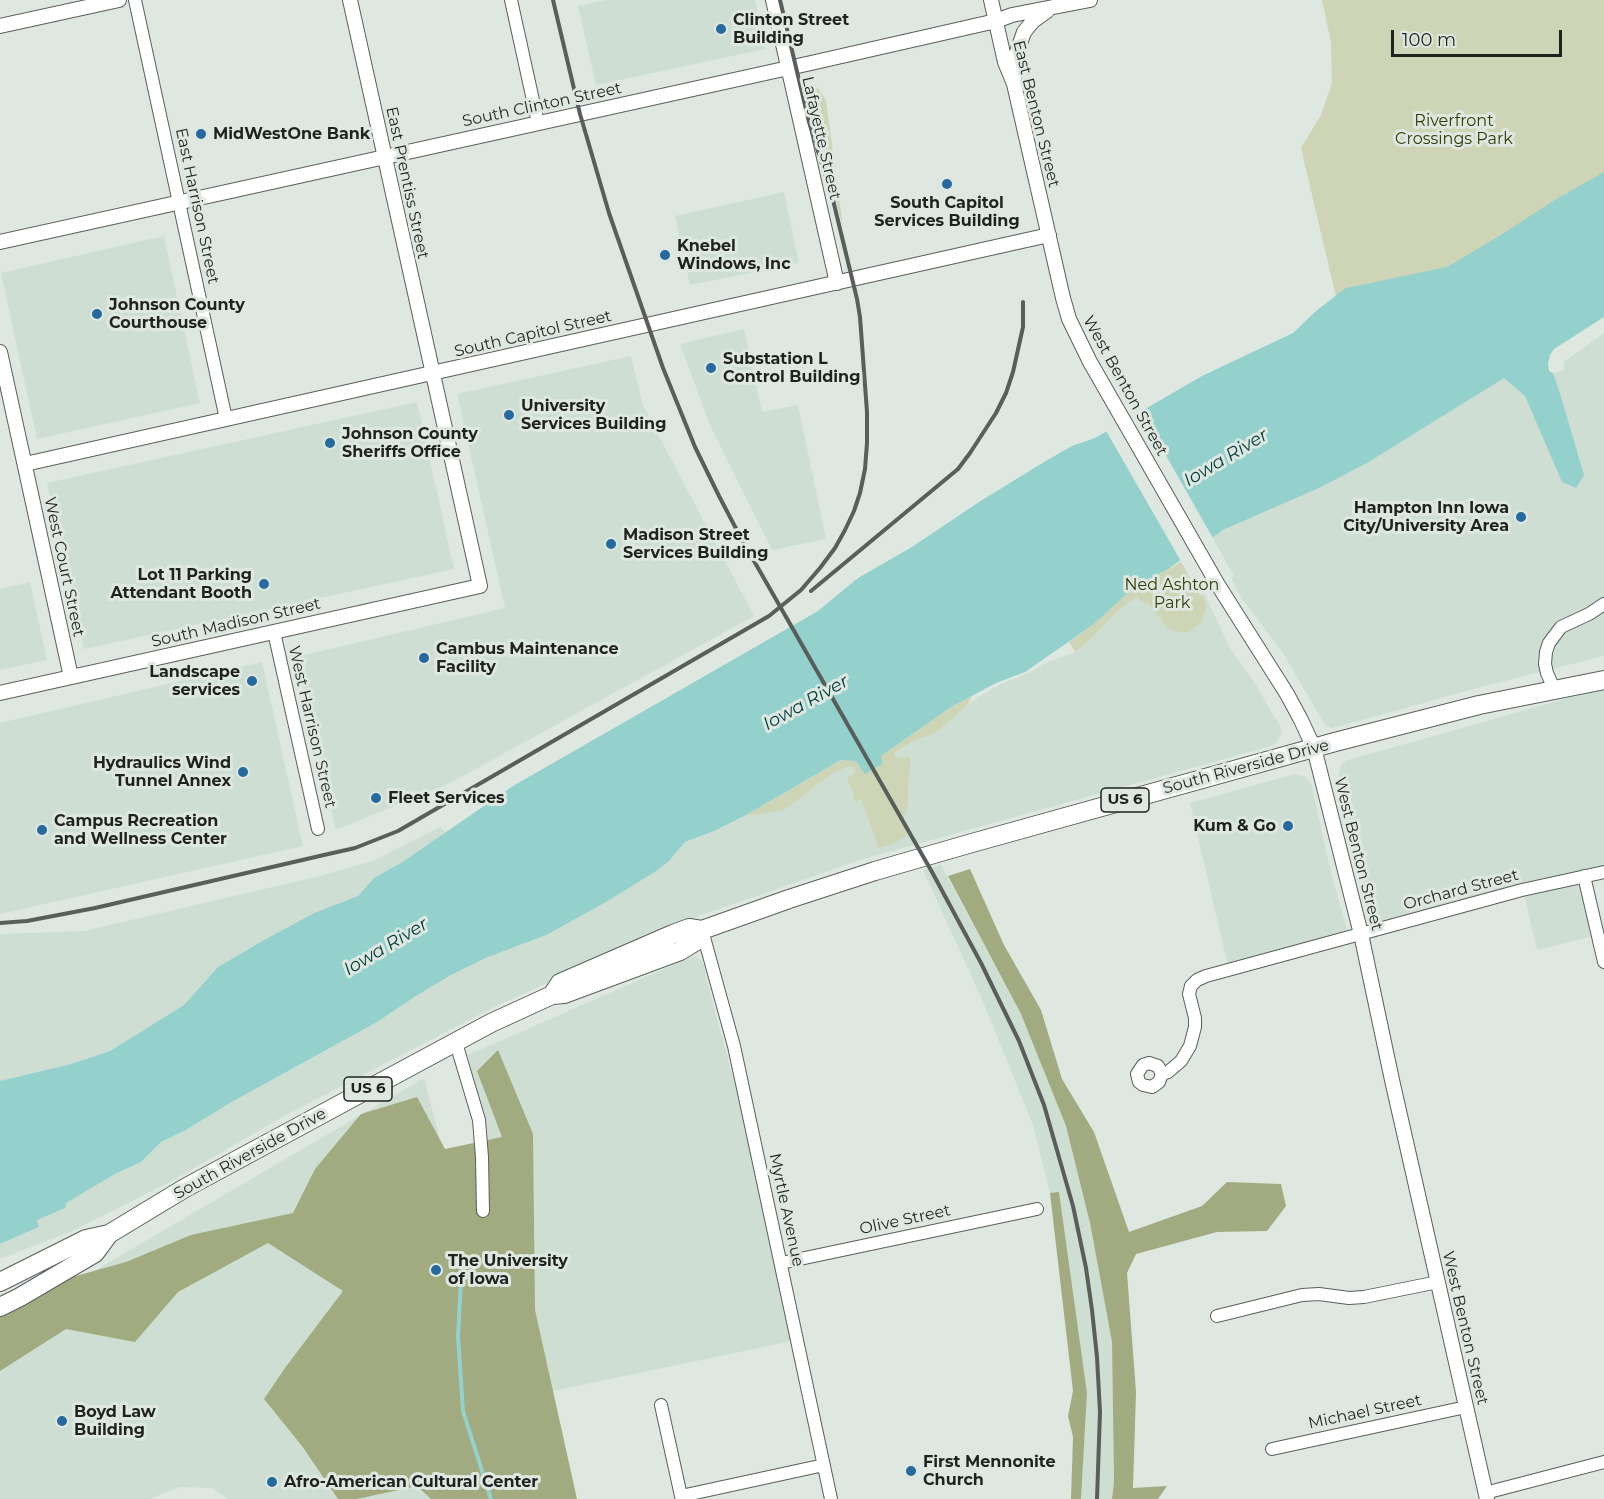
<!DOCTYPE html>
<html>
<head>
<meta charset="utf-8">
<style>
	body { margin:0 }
	#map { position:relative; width:1604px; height:1499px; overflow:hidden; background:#dee8e1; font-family:Montserrat,sans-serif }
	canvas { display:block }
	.scale { position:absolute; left:1391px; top:30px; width:171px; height:27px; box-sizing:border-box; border:3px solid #1f221f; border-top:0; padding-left:8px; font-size:18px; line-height:21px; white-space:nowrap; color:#1f221f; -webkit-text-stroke:4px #dee8e1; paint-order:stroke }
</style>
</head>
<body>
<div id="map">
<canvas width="1604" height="1499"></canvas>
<div class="scale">100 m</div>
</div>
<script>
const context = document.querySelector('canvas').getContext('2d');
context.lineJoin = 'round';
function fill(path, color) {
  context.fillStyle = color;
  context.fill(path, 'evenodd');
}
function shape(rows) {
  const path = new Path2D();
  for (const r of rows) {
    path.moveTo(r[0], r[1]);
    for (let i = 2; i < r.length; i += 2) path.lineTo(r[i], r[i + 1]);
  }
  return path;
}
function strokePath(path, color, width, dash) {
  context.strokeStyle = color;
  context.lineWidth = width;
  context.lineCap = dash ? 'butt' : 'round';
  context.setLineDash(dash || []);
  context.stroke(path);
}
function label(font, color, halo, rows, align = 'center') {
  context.font = font + ' Montserrat,sans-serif';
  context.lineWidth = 6;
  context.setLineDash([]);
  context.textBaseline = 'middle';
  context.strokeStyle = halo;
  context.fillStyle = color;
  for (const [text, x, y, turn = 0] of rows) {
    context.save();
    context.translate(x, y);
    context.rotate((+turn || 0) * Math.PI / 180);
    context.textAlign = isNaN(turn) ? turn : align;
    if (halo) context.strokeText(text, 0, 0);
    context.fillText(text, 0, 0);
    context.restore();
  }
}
fill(shape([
	[606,0,755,0,765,49,596,85,578,6],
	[784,192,799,263,690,285,675,216],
	[164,236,200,403,37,439,1,273],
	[744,329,762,412,798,405,826,539,772,550,710,425,680,344],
	[1604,333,1604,656,1481,687,1337,727,1332,728,1325,725,1283,653,1241,597,1231,578,1234,576,1212,537,1223,530,1319,488,1367,463,1504,377,1525,396,1533,413,1584,475,1553,373,1564,370,1564,362],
	[631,356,643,406,754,616,452,782,336,830,296,657,505,608,457,394],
	[417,402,454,569,84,649,47,483],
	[30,582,47,660,0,670,0,589],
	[1204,593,1230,648,1256,685,1281,728,1282,733,1276,743,1271,746,863,859,699,916,619,950,490,1009,286,1115,168,1183,72,1231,0,1259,0,1244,39,1227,37,1220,65,1208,65,1203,115,1174,141,1162,161,1142,184,1131,230,1103,377,1022,416,996,451,975,488,957,677,851,685,842,714,831,746,815,842,760,881,756,892,748,895,753,912,742,937,732,968,704,990,690,1001,684,1031,672,1048,662,1075,652,1088,642,1122,607,1138,597,1149,604,1166,627,1207,607,1202,595],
	[262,662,303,846,0,914,0,723],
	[1604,688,1604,872,1585,876,1598,935,1537,950,1523,890,1371,931,1356,849,1339,776,1340,767,1342,764,1348,760],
	[1295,774,1304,776,1310,782,1312,787,1329,864,1349,938,1229,970,1190,803],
	[440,827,446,832,404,861,374,878,358,896,314,913,264,940,218,967,184,1005,110,1051,71,1064,0,1081,0,934,84,931,320,876,375,860],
	[941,865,1021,1014,1066,1126,1090,1223,1112,1342,1114,1482,1112,1499,1081,1499,1087,1393,1059,1192,1050,1193,1033,1125,981,997,923,870],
	[694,956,701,960,704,965,714,1009,741,1106,792,1341,543,1393,566,1499,228,1499,212,1488,180,1487,149,1499,0,1499,0,1326,424,1078,443,1151,488,1215,487,1132,468,1055]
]), '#ceded2');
fill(shape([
	[1322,0,1604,0,1604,188,1491,262,1339,310,1301,148,1321,115,1332,83,1331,43],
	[817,87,826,100,843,227,805,91],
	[1181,562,1200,595,1202,595,1207,607,1201,623,1188,632,1176,632,1166,627,1149,604,1141,601,1138,597,1122,607,1088,642,1075,652,1069,642,1094,624,1133,588],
	[972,696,968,704,937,732,912,742,894,753,896,758,910,757,911,760,908,785,908,805,904,816,906,836,894,844,879,848,861,800,855,802,853,791,848,784,848,778,856,771,854,767,846,767,831,774,784,810,755,815,746,815,842,760,856,761,865,774,881,764,881,756,951,707]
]), '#ced5b6');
fill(shape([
	[970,869,1004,945,1041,1010,1062,1079,1094,1132,1129,1232,1202,1206,1227,1182,1281,1184,1286,1206,1267,1231,1217,1232,1136,1254,1127,1273,1136,1392,1133,1488,1167,1486,1158,1499,1112,1499,1114,1482,1112,1342,1090,1223,1066,1126,1021,1014,948,876],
	[498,1050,533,1134,535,1310,577,1499,431,1499,417,1486,357,1499,338,1499,302,1446,264,1399,285,1368,343,1291,268,1243,178,1292,135,1342,66,1329,0,1371,0,1316,65,1279,126,1262,191,1235,293,1213,315,1169,361,1114,417,1097,445,1149,502,1137,477,1071],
	[1059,1192,1087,1393,1081,1499,1071,1499,1073,1437,1068,1416,1073,1391,1050,1193]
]), '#a2ab7f');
fill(shape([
	[1604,172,1604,317,1554,349,1550,355,1548,364,1549,371,1553,373,1559,390,1584,475,1576,488,1562,482,1525,396,1504,378,1367,463,1319,488,1223,530,1168,569,1133,588,1094,624,1025,672,996,683,951,707,881,756,882,764,865,774,856,761,841,760,746,815,714,831,685,842,668,862,653,873,606,902,546,935,488,957,451,975,416,996,377,1022,230,1103,184,1131,161,1142,141,1162,115,1174,66,1203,65,1208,37,1220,39,1227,0,1244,0,1081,71,1064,110,1051,184,1005,218,967,264,940,314,913,358,896,374,878,404,861,513,786,818,611,858,578,912,547,979,502,1044,462,1072,446,1095,438,1202,376,1293,333,1316,311,1346,288,1447,267,1499,236,1558,198]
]), '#94d1cd');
fill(shape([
	[1139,408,1214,540,1182,563,1105,429]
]), '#dee8e1');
strokePath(shape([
	[461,1280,458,1337,463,1411,491,1499]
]), '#94d1cd', 4);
const minor = shape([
	[135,0,226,419],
	[511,0,538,123],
	[274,632,318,829],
	[1554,689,1547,673,1545,664,1546,652,1549,643,1561,627,1589,614,1604,604],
	[1584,876,1604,962],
	[702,930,734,1046,831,1499],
	[456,1043,479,1120,482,1157,483,1211],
	[1162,1074,1158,1066,1149,1063,1143,1065,1137,1074,1139,1082,1143,1085,1152,1087,1159,1082,1162,1074,1168,1072,1181,1061,1190,1046,1195,1027,1195,1018,1189,994,1191,986,1197,980,1206,976,1522,890,1604,872],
	[781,1263,1037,1209],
	[1217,1316,1302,1295,1319,1294,1349,1298,1364,1297,1438,1282],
	[661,1405,681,1496,824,1465],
	[1272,1449,1466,1407],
	[1485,1493,1604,1462]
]);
const tertiary = shape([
	[773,0,837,283],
	[991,0,1005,62,1014,84,1063,298,1069,319,1090,362,1218,585,1287,694,1301,720,1314,748,1361,934,1392,1080,1487,1499],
	[0,26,119,0],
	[1014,82,1016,55,1024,32,1033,21,1047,11],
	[0,242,811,63,996,21,1012,15,1090,0],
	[0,352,71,677],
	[25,464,1049,235],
	[0,693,480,586,350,0]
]);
const primary = shape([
	[552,995,560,983,673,934,689,928,702,930,789,899,875,871,972,843,1335,742,1479,705,1604,680],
	[0,1282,86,1239,109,1234],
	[0,1307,20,1297,95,1253,109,1234,185,1188,361,1093,491,1023,552,995,564,994,680,951,698,940,702,930]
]);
strokePath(minor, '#58605a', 14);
strokePath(tertiary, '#58605a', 16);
strokePath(primary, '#58605a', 20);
strokePath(minor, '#fff', 12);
strokePath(tertiary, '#fff', 14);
strokePath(primary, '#fff', 18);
strokePath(shape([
	[553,0,580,114,609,213,663,368,695,447,719,496,742,540,932,872,981,963,1019,1041,1044,1105,1073,1206,1086,1268,1092,1310,1097,1357,1100,1412,1097,1499],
	[811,591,958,469,970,453,996,413,1006,393,1013,372,1023,327,1023,302],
	[0,923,27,921,95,908,324,855,355,848,398,831,769,616,801,590,820,568,835,548,845,530,854,511,860,493,865,469,867,443,867,412,860,317,857,299,833,200,809,122,780,0]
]), '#595e5a', 4);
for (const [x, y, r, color] of [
	[721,29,6,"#26699e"],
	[201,134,6,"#26699e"],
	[947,184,6,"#26699e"],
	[665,255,6,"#26699e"],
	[97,314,6,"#26699e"],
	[711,368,6,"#26699e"],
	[509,415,6,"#26699e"],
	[330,443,6,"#26699e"],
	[1521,517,6,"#26699e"],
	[611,544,6,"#26699e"],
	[264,584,6,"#26699e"],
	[424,658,6,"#26699e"],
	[252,681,6,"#26699e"],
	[243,772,6,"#26699e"],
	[376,798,6,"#26699e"],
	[1288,826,6,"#26699e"],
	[42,830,6,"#26699e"],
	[436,1270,6,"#26699e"],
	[62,1421,6,"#26699e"],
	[911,1471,6,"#26699e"],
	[272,1482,6,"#26699e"]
]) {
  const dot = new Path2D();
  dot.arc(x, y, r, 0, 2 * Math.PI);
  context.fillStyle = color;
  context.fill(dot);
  strokePath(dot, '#dee8e1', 2);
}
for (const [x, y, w] of [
	[1125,800,48],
	[368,1089,48]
]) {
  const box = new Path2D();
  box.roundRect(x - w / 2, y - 12, w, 24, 4.5);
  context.fillStyle = '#dee8e1';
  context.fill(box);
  strokePath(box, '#1f221f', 1.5);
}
label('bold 15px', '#1f221f', null, [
	["US 6",1125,800],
	["US 6",368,1089]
]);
label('bold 16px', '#1f221f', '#dee8e1', [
	["Clinton Street",733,20],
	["Building",733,38],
	["MidWestOne Bank",213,134],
	["South Capitol",947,203,"center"],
	["Services Building",947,221,"center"],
	["Knebel",677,246],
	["Windows, Inc",677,264],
	["Johnson County",109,305],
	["Courthouse",109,323],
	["Substation L",723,359],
	["Control Building",723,377],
	["University",521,406],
	["Services Building",521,424],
	["Johnson County",342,434],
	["Sheriffs Office",342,452],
	["Hampton Inn Iowa",1509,508,"right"],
	["City/University Area",1509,526,"right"],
	["Madison Street",623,535],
	["Services Building",623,553],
	["Lot 11 Parking",252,575,"right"],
	["Attendant Booth",252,593,"right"],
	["Cambus Maintenance",436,649],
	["Facility",436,667],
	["Landscape",240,672,"right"],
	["services",240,690,"right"],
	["Hydraulics Wind",231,763,"right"],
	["Tunnel Annex",231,781,"right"],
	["Fleet Services",388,798],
	["Campus Recreation",54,821],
	["and Wellness Center",54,839],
	["Kum & Go",1276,826,"right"],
	["The University",448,1261],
	["of Iowa",448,1279],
	["Boyd Law",74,1412],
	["Building",74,1430],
	["First Mennonite",923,1462],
	["Church",923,1480],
	["Afro-American Cultural Center",284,1482]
], 'left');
label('16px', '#1f221f', '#dee8e1', [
	["South Clinton Street",542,105,-12],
	["East Benton Street",1036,114,76],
	["Lafayette Street",821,138,77],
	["East Prentiss Street",407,183,78],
	["East Harrison Street",197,206,78],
	["South Capitol Street",533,334,-13],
	["West Benton Street",1125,386,61],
	["West Court Street",64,567,78],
	["South Madison Street",236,623,-13],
	["West Harrison Street",312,727,77],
	["South Riverside Drive",1246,767,-15],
	["West Benton Street",1358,854,76],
	["Orchard Street",1461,890,-15],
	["South Riverside Drive",250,1154,-29],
	["Myrtle Avenue",786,1210,78],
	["Olive Street",905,1220,-12],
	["West Benton Street",1465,1328,77],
	["Michael Street",1365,1412,-12]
]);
label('16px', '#343c05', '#dee8e1', [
	["Riverfront",1454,121],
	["Crossings Park",1454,139],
	["Ned Ashton",1172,585],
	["Park",1172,603]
]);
label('italic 18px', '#013d3b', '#dee8e1', [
	["Iowa River",1226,458,-31],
	["Iowa River",806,703,-29],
	["Iowa River",386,947,-31]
]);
</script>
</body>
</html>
